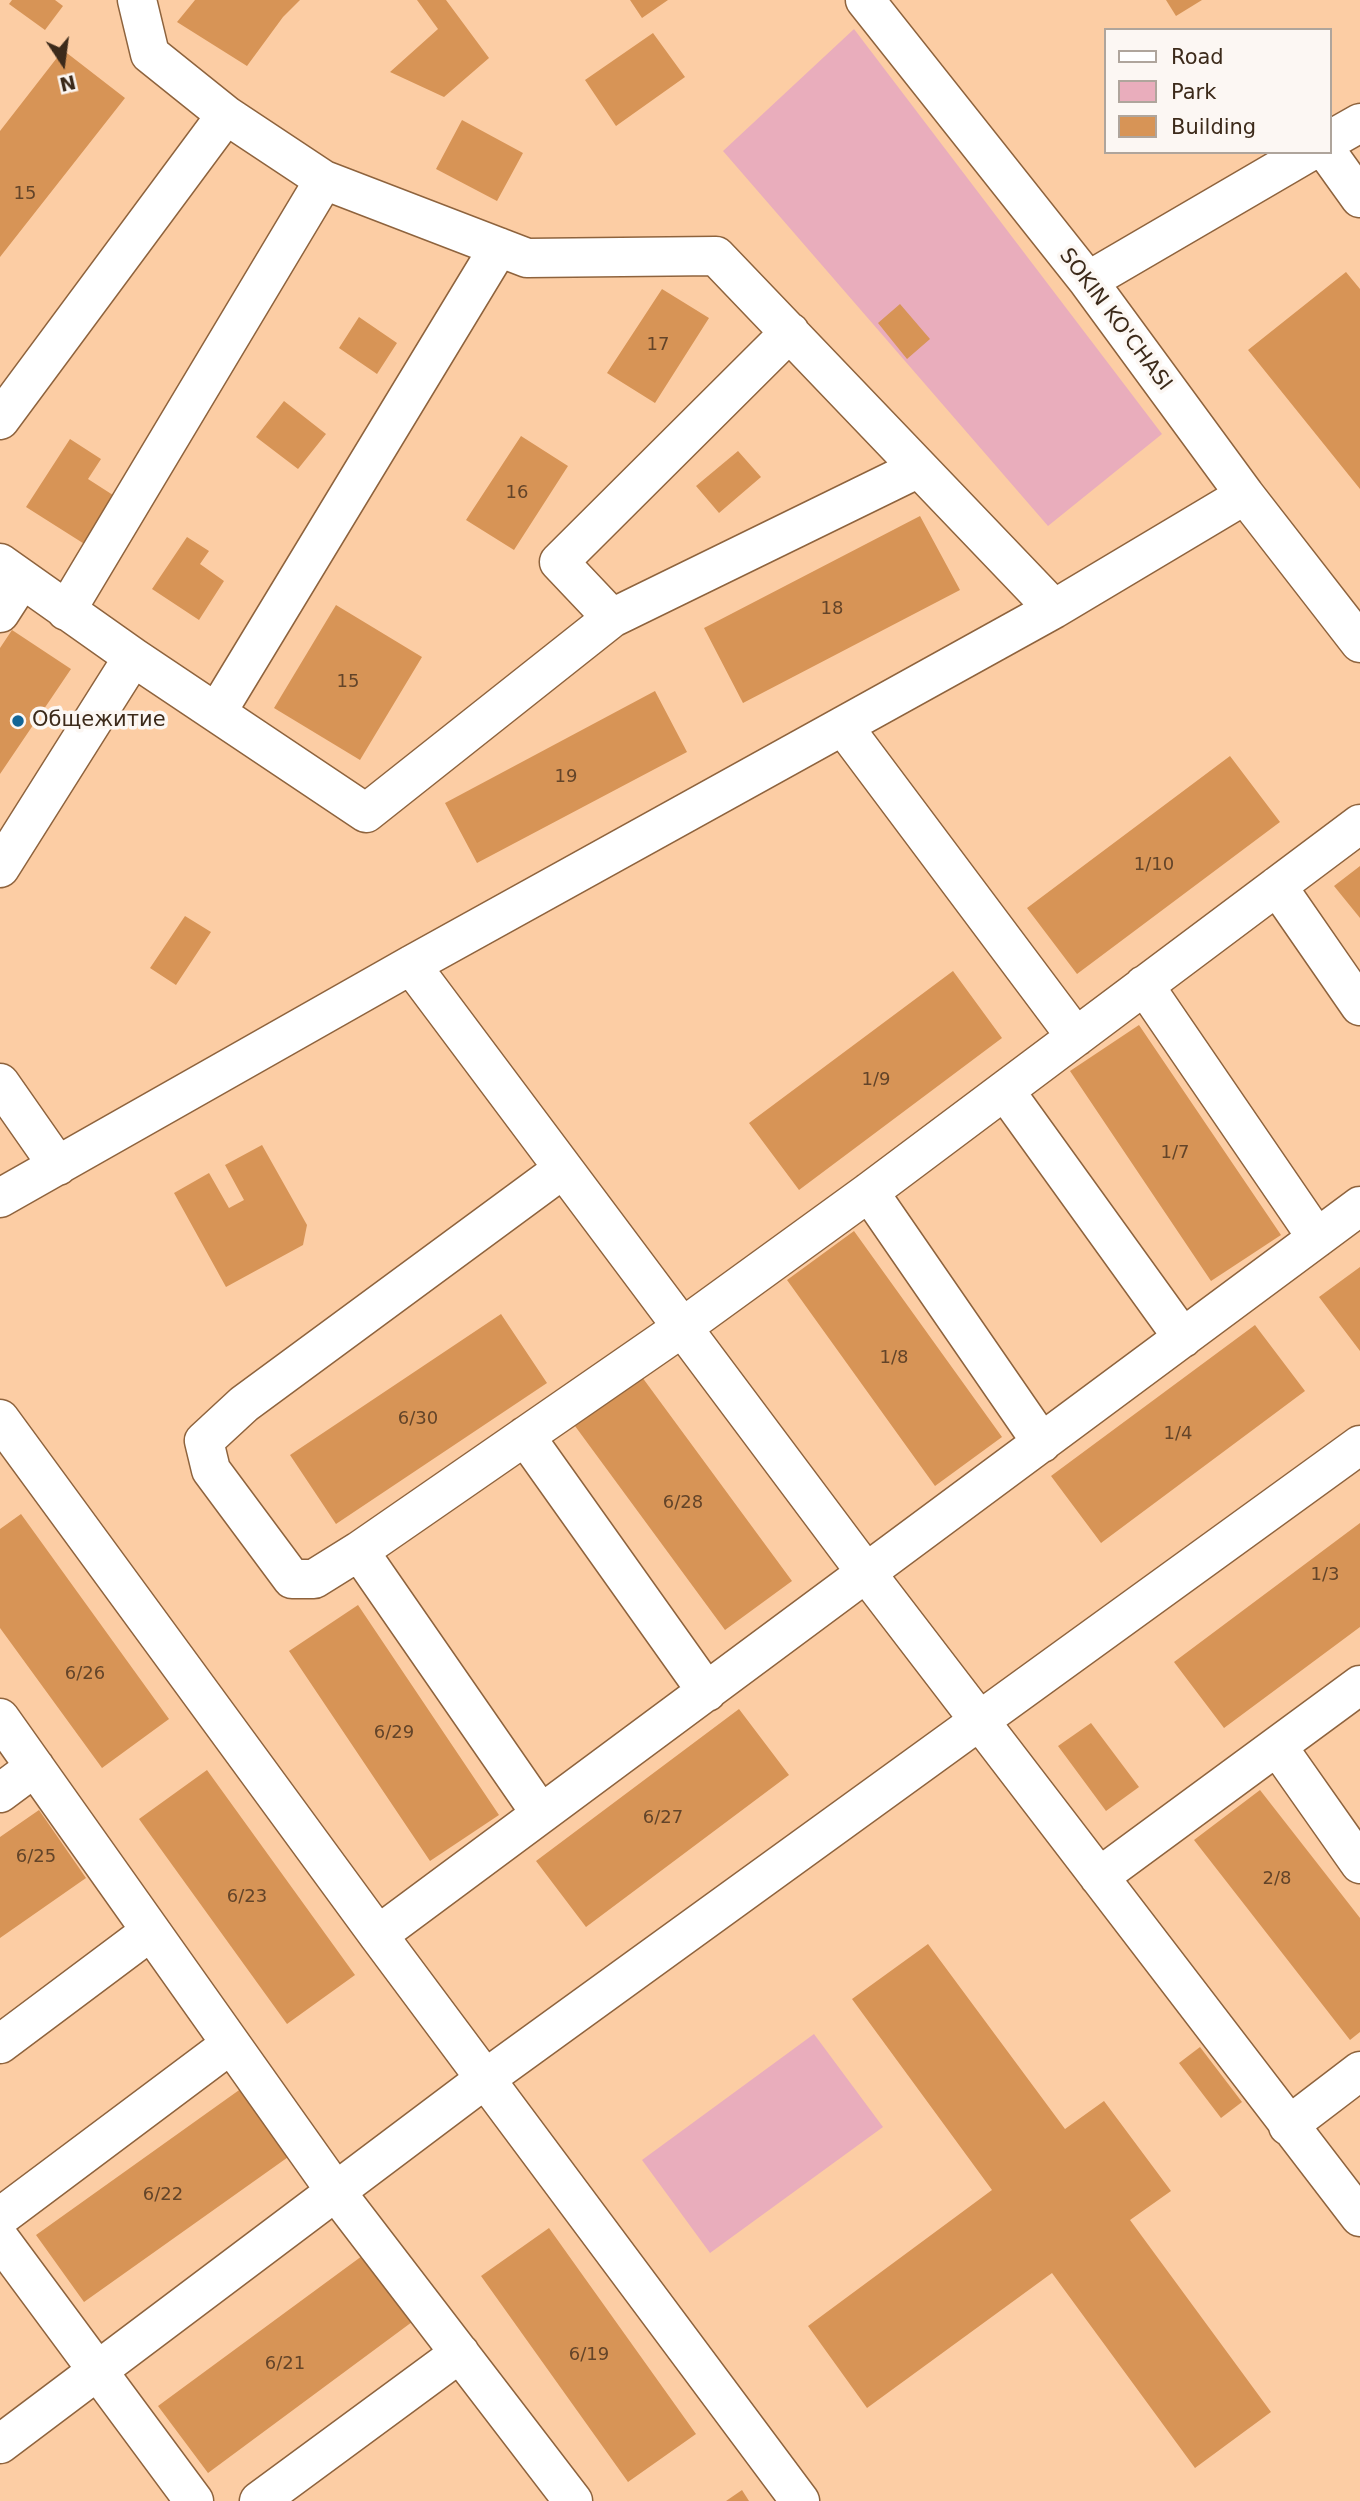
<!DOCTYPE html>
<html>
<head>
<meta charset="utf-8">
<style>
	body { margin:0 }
	#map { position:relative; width:1360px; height:2501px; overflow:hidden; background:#fccda4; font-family:"DejaVu Sans",sans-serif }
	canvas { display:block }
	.legend { position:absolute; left:1104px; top:28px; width:228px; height:126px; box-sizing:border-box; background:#fcf7f3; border:2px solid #afa59c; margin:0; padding:9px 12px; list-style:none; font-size:21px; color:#3c2a1a }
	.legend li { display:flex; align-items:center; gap:14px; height:35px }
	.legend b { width:35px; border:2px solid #afa59c }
	.north { position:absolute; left:28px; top:28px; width:70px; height:70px; -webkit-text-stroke:5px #fcf7f3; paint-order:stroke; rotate:167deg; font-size:19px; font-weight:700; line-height:28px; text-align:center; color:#3c2a1a }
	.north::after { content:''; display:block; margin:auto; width:24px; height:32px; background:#3c2a1a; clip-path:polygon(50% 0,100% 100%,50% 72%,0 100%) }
</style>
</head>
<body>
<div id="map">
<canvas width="1360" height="2501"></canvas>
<ul class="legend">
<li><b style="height:9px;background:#fff"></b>Road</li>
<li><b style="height:19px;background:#e9adbc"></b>Park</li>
<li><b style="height:19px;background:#d79456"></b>Building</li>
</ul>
<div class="north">N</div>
</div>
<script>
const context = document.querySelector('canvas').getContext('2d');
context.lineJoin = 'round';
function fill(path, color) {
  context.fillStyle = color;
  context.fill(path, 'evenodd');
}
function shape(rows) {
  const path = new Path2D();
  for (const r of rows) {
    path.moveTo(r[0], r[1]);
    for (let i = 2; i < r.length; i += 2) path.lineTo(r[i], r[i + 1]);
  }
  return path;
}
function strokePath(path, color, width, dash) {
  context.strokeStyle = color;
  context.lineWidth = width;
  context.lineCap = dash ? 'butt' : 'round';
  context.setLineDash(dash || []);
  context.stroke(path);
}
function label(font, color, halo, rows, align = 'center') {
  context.font = font + ' "DejaVu Sans",sans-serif';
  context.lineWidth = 7;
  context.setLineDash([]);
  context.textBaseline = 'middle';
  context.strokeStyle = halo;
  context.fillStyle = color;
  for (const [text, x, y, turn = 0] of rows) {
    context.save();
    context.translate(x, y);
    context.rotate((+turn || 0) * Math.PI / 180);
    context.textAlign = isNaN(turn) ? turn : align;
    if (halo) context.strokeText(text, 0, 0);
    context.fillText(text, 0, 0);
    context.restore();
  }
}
fill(shape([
	[854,29,1162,434,1048,526,723,151],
	[814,2034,883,2127,710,2253,642,2160]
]), '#e9adbc');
fill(shape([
	[12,0,55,0,63,6,45,30,9,4],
	[195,0,300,0,283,17,247,66,177,22],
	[417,0,446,0,489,58,444,97,390,72,438,29],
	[630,0,668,0,642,18],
	[1166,0,1202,0,1176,16],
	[653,33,685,77,616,126,585,80],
	[63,50,125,98,0,257,0,131],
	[462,120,523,153,497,201,436,169],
	[1346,272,1360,289,1360,489,1248,350],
	[662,289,709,318,655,403,607,373],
	[900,304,930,339,907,359,878,323],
	[359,317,397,343,377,374,339,348],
	[284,401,326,434,298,469,256,437],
	[521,436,568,466,514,550,466,520],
	[70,439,101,459,88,479,116,497,86,545,26,507],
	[738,451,761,477,719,513,696,486],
	[920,516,960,590,743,703,704,628],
	[187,537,209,551,200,564,224,581,199,620,152,589],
	[336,605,422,657,360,760,274,708],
	[12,630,71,669,0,774,0,648],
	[655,691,687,752,477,863,445,803],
	[1230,756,1280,822,1077,974,1027,908],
	[1360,866,1360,918,1334,886],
	[185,916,211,932,176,985,150,968],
	[953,971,1002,1038,799,1190,749,1123],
	[1139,1025,1281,1235,1211,1281,1070,1071],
	[262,1145,307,1225,303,1245,226,1287,174,1193,209,1173,229,1208,244,1200,225,1165],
	[854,1231,1002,1437,935,1486,787,1280],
	[1360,1267,1360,1351,1319,1297],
	[501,1314,547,1383,336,1524,290,1455],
	[1255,1325,1305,1391,1101,1543,1051,1476],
	[642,1377,792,1581,725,1630,575,1426],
	[21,1514,169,1719,102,1768,0,1628,0,1529],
	[1360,1523,1360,1627,1224,1728,1174,1662],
	[358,1605,499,1815,430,1861,289,1651],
	[739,1709,789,1775,586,1927,536,1861],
	[1091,1723,1139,1787,1106,1811,1058,1746],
	[207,1770,355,1975,287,2024,139,1819],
	[1260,1790,1360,1918,1360,2032,1350,2040,1194,1840],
	[39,1810,86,1878,0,1938,0,1837],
	[928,1944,1065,2129,1104,2101,1171,2191,1130,2220,1271,2412,1195,2468,1052,2273,867,2408,808,2326,992,2190,852,1999],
	[1200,2047,1242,2102,1221,2118,1179,2063],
	[242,2088,291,2155,84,2302,36,2235],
	[549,2228,696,2434,628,2482,481,2276],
	[362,2256,412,2322,208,2473,158,2406],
	[742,2490,749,2501,726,2501]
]), '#d79456');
const minor = shape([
	[137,0,150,54,226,115,324,180,527,258,716,256,1054,609],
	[865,0,1088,281,1245,495,1360,643],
	[1330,140,1360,123],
	[1327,152,1360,198],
	[1088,281,1309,152],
	[0,420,226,115],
	[0,563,133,657,0,868],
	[66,611,324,180],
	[0,613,22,579],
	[612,618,559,562,790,332],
	[133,657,366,813,612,618,919,468],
	[217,712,499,247],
	[843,726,1076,1037],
	[1277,886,1360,1006],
	[411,965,867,1574,1360,2217],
	[1144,985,1317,1238],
	[0,1083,58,1166],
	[1005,1091,1183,1338],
	[869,1192,1042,1443],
	[0,1198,411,965,1054,609,1245,495],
	[0,1419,378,1935,800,2501],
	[525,1436,707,1692],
	[359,1551,314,1579,292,1579,211,1470,204,1441,244,1404,563,1169],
	[0,1718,336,2192,573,2501],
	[1277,1746,1360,1864],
	[0,1793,35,1767],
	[541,1814,359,1551,683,1327,869,1192,1360,824],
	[1099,1877,1360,1685],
	[378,1935,1360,1206],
	[0,2044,151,1931],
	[1288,2126,1360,2071],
	[0,2217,231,2044],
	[0,2239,194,2501],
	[0,2444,485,2079,1360,1445],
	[259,2501,460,2353]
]);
strokePath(minor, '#8e633d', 41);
strokePath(minor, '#fff', 38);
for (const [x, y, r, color] of [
	[18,721,7,"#126596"]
]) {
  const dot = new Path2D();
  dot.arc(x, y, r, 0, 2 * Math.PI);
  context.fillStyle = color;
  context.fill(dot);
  strokePath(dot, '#fcf7f3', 2.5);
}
label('18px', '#634429', null, [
	["15",25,194],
	["17",658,345],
	["16",517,493],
	["18",832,609],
	["15",348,682],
	["19",566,777],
	["1/10",1154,865],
	["1/9",876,1080],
	["1/7",1175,1153],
	["1/8",894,1358],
	["6/30",418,1419],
	["1/4",1178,1434],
	["6/28",683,1503],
	["1/3",1325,1575],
	["6/26",85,1674],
	["6/29",394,1733],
	["6/27",663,1818],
	["6/25",36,1857],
	["2/8",1277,1879],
	["6/23",247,1897],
	["6/22",163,2195],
	["6/19",589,2355],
	["6/21",285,2364]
]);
label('21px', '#3c2a1a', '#fcf7f3', [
	["SOKIN KO'CHASI",1115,320,53]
]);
label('21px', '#3c2a1a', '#fcf7f3', [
	["Общежитие",32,721]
], 'left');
</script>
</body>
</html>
